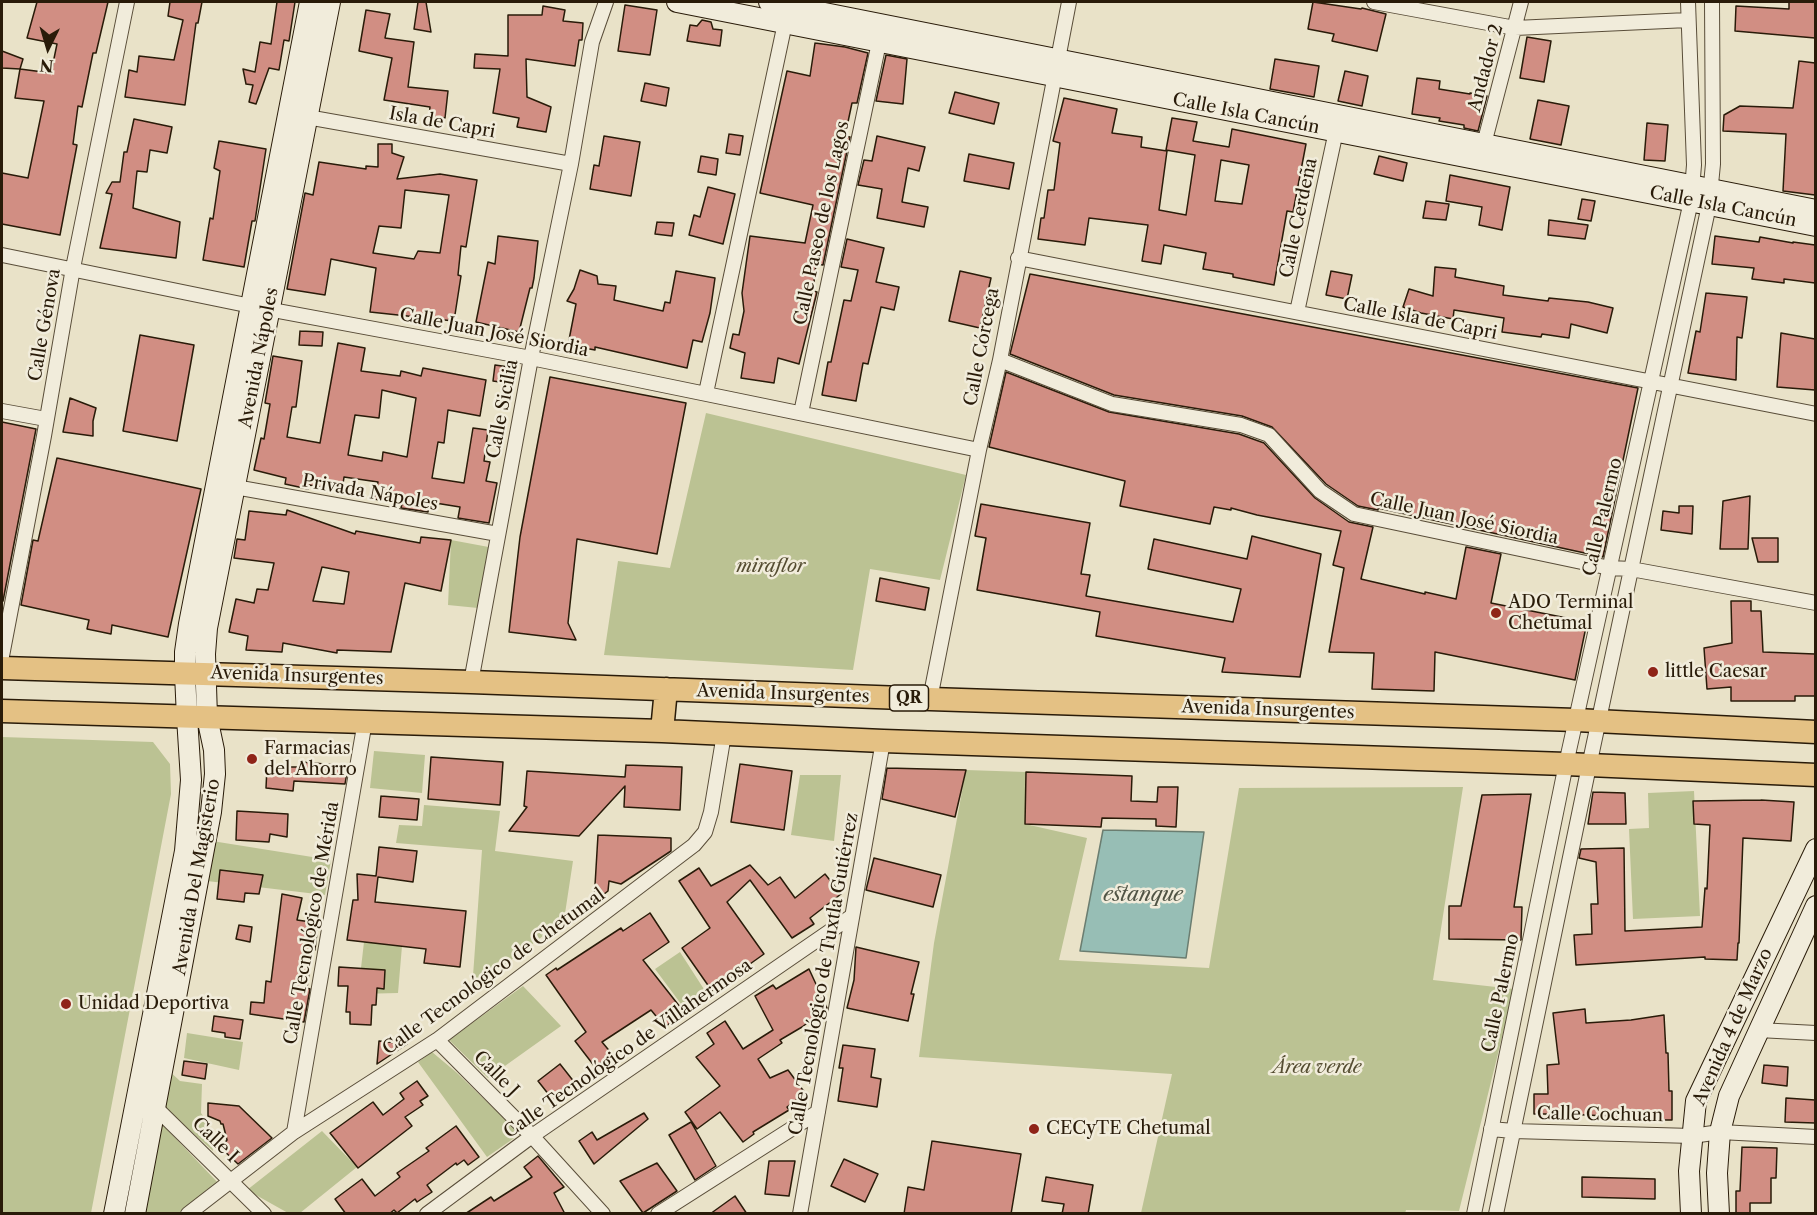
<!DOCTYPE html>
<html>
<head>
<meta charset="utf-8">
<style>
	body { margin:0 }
	#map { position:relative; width:1817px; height:1215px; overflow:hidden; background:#e9e2c8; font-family:"Libre Caslon Text",serif }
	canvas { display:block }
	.frame { position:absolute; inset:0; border:3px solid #291b09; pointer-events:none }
	.north { position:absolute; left:18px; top:18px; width:60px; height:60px; -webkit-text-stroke:4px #f1ecdb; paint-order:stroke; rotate:185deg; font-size:16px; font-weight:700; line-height:24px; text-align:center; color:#291b09 }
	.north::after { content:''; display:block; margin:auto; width:21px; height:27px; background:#291b09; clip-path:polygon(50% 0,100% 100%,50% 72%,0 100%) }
</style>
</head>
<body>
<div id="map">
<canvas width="1817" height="1215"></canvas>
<div class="frame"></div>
<div class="north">N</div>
</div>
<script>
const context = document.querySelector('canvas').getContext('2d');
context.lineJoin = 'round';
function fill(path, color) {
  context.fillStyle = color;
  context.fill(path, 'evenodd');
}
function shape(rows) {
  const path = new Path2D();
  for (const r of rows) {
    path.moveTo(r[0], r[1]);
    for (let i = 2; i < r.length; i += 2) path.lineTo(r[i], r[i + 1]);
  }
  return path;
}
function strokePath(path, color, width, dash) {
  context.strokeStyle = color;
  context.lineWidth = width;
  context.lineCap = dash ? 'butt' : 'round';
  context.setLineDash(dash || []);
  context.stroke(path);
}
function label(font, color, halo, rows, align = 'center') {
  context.font = font + ' "Libre Caslon Text",serif';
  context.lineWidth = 5;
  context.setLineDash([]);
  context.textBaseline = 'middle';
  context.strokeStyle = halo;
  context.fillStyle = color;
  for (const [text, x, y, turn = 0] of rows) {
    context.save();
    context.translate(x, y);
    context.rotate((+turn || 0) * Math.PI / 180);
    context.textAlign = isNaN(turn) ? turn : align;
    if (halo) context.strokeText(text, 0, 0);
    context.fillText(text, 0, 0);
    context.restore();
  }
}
fill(shape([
	[706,413,966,475,940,580,870,569,853,670,604,655,618,561,670,568],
	[451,540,494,548,478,608,448,605],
	[2,737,153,742,170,764,171,794,91,1213,2,1213],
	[374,751,425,755,422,793,370,788],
	[966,770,1026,772,1025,824,1087,838,1059,960,1209,968,1239,788,1463,787,1433,980,1514,989,1459,1211,1406,1210,1405,1214,1141,1213,1172,1074,919,1057,934,943],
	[800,775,841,775,834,841,791,835],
	[1694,791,1700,916,1633,919,1629,829,1649,828,1648,793],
	[424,805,500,811,495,851,573,861,564,920,472,990,482,850,396,843,399,825,422,826],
	[212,841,331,860,325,895,207,881],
	[364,942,402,946,398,993,358,994],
	[680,952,709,997,687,1012,655,969],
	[523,986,561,1026,488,1078,449,1040],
	[187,1033,243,1042,239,1070,184,1058],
	[432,1052,456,1072,520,1134,487,1157,418,1062],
	[168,1070,180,1081,202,1084,201,1113,210,1125,213,1151,165,1108],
	[160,1122,221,1186,183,1213,142,1214],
	[322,1131,357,1167,300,1213,288,1213,247,1190]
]), '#bbc293');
const water = shape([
	[1103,830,1204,832,1186,958,1080,951,1103,830]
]);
fill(water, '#97beb5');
strokePath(water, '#6b7d70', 1.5);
const building = shape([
	[37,2,108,2,96,53,93,53,82,107,78,106,73,144,77,145,60,235,2,224,2,173,28,178,44,101,15,98,20,69,51,73,57,44,27,38,37,2],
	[170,2,202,2,198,23,196,23,185,105,125,97,129,70,137,72,139,56,174,60,183,20,168,16,170,2],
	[277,2,295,2,289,41,284,40,279,70,269,68,256,104,249,102,253,85,246,84,243,69,255,72,260,42,271,44,277,2],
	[418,2,426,2,431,32,414,29,418,2],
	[1313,2,1361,9,1362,8,1386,14,1377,51,1332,41,1334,34,1308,29,1313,2],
	[1789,2,1815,2,1815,38,1735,31,1736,6,1789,9,1789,2],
	[625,5,657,10,650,55,618,51,625,5],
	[543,6,565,10,563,21,583,23,582,40,579,40,575,66,526,59,527,97,551,107,546,132,517,127,519,118,493,113,500,69,474,68,475,54,508,56,508,15,542,15,543,6],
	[366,10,390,14,385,38,414,42,408,87,448,91,445,118,429,116,430,107,384,100,392,58,359,51,366,10],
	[702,20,711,22,713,29,722,30,720,46,687,41,690,25,697,26,702,20],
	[1527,37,1551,41,1544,82,1520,78,1527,37],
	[815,43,845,47,868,53,857,103,852,103,845,136,850,137,823,265,816,264,813,291,817,292,799,364,778,358,774,383,741,378,745,353,730,348,733,334,739,335,744,311,742,293,750,236,805,243,813,205,760,193,787,71,810,76,815,43],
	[2,51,23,59,20,69,2,68,2,51],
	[886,55,907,59,903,104,876,101,886,55],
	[1275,59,1319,66,1314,97,1270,89,1275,59],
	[1799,61,1815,63,1815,195,1783,191,1786,134,1723,131,1724,115,1740,106,1793,108,1799,61],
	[1345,71,1368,76,1362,106,1338,101,1345,71],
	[1417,78,1440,81,1439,89,1470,94,1470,93,1487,96,1478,131,1464,128,1464,125,1439,121,1440,118,1412,114,1417,78],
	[645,83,669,88,666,106,641,101,645,83],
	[955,92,999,103,994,124,949,113,955,92],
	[1064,98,1117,109,1112,133,1142,137,1141,147,1167,151,1159,210,1186,215,1195,155,1166,150,1172,118,1197,122,1193,141,1229,147,1232,129,1306,144,1293,212,1287,211,1274,285,1233,277,1233,274,1203,269,1206,253,1164,245,1161,264,1142,261,1148,225,1089,218,1085,245,1038,239,1041,218,1044,218,1048,190,1054,190,1060,143,1053,141,1064,98],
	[1221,160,1249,165,1242,204,1215,201,1221,160],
	[1538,100,1569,106,1561,145,1530,139,1538,100],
	[134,119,172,127,167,153,150,150,147,172,137,171,133,208,180,222,176,258,100,248,112,194,106,193,112,182,120,182,124,152,127,152,134,119],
	[1647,123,1668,125,1665,161,1644,160,1647,123],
	[729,134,743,136,740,155,726,153,729,134],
	[604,136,640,142,631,196,590,189,594,165,599,166,604,136],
	[877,136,925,147,919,171,908,168,902,202,928,207,924,227,877,218,882,189,858,185,864,160,872,161,877,136],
	[219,141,266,149,255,221,252,221,244,267,203,260,210,218,213,219,220,171,214,168,219,141],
	[378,144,392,144,392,153,404,157,397,179,440,174,477,180,466,247,461,246,458,275,461,276,454,321,370,312,376,268,331,259,325,295,287,289,305,193,313,195,319,162,366,169,366,166,378,167,378,144],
	[405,190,449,195,440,253,418,251,414,259,373,253,379,226,401,228,405,190],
	[969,154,1014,163,1009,189,964,181,969,154],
	[701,156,718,159,716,175,698,172,701,156],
	[1379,156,1407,163,1403,181,1374,174,1379,156],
	[1450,175,1510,187,1502,230,1479,225,1482,207,1446,201,1450,175],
	[708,187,735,194,723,244,689,235,694,215,700,217,708,187],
	[1582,199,1595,201,1591,221,1578,219,1582,199],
	[1426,201,1449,204,1446,220,1423,218,1426,201],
	[1549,220,1588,225,1585,239,1548,235,1549,220],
	[657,222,674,223,672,236,655,234,657,222],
	[498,236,538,241,534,278,532,288,530,288,519,332,476,322,488,262,495,264,498,236],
	[1715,236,1759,242,1760,237,1793,243,1793,242,1815,245,1815,283,1784,279,1784,283,1752,279,1754,268,1712,264,1715,236],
	[847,239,884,248,876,282,899,287,894,310,881,307,868,364,863,363,856,401,822,395,828,362,831,362,844,300,851,301,858,270,841,267,847,239],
	[1435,267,1456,269,1455,277,1504,286,1503,295,1548,301,1549,298,1588,302,1613,308,1607,333,1571,324,1569,338,1542,334,1541,337,1502,332,1504,318,1454,310,1453,319,1421,313,1403,307,1409,289,1433,296,1435,267],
	[580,270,597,276,598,284,616,286,614,300,663,311,665,302,670,303,676,271,715,278,710,313,702,342,693,340,687,368,595,347,595,350,568,345,576,304,567,301,574,289,580,270],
	[960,271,991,278,980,328,949,321,960,271],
	[1331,271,1352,275,1347,299,1326,295,1331,271],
	[1030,274,1638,388,1603,557,1378,508,1378,510,1358,506,1326,484,1272,427,1242,416,1114,395,1010,354,1030,274],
	[1706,293,1747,297,1742,338,1737,337,1736,380,1688,373,1696,331,1700,332,1706,293],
	[300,331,323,332,322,346,299,345,300,331],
	[1781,333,1815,339,1815,390,1777,387,1781,333],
	[140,335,194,345,177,441,123,431,140,335],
	[338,343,365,348,361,371,400,376,401,371,421,376,423,368,486,380,480,416,448,410,444,443,438,442,432,478,464,483,473,428,488,430,484,461,490,462,486,481,497,483,489,523,458,518,460,507,429,502,428,512,401,508,402,504,374,499,378,482,344,477,342,491,309,485,308,489,285,484,286,478,254,470,261,438,264,439,270,404,265,403,273,356,302,361,296,407,292,407,287,437,320,443,338,343],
	[382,390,416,398,407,457,383,452,382,461,348,455,355,415,379,418,382,390],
	[495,365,516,368,513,384,493,381,495,365],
	[1006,372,1109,412,1239,434,1264,443,1315,498,1349,522,1373,527,1361,579,1425,594,1425,592,1456,599,1466,547,1501,554,1491,603,1587,622,1575,680,1435,652,1434,691,1372,689,1374,653,1329,652,1344,568,1333,565,1341,531,1257,515,1231,508,1231,510,1214,507,1210,524,1120,506,1125,481,989,447,1006,372],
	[550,377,686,403,657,554,577,539,568,623,576,640,509,632,520,537,550,377],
	[70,398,96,408,93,421,93,436,63,432,70,398],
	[2,422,36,429,3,601,2,601,2,422],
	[57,458,201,489,168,637,112,625,111,634,87,629,89,620,21,605,33,540,38,541,57,458],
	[1750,496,1748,549,1720,549,1723,501,1750,496],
	[981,504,1090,523,1081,574,1090,575,1086,596,1233,622,1241,589,1148,569,1154,539,1247,559,1252,536,1321,554,1300,677,1222,672,1225,658,1096,636,1100,612,977,590,986,538,975,536,981,504],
	[1679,506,1693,506,1692,534,1661,530,1663,511,1679,513,1679,506],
	[287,510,355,534,356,531,420,543,421,537,451,540,441,591,405,583,391,652,337,650,337,653,283,643,282,652,246,650,248,636,229,632,236,599,254,603,257,589,268,590,274,563,234,558,237,539,245,540,249,511,286,515,287,510],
	[322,567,349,572,344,604,313,601,322,567],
	[1752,538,1778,538,1778,562,1758,562,1752,538],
	[880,578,929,588,925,610,876,601,880,578],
	[1731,601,1751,601,1751,611,1761,611,1763,652,1815,654,1815,696,1795,696,1795,701,1731,701,1731,687,1707,689,1704,648,1732,643,1731,601],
	[431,757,503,762,500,805,428,799,431,757],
	[302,762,348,766,345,784,294,781,293,791,266,788,267,767,301,767,302,762],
	[740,764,792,771,784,830,731,822,740,764],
	[626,765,682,767,680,810,624,807,625,786,579,836,509,831,527,807,524,806,527,771,625,777,626,765],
	[887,768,966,770,955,817,882,799,887,768],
	[1026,772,1132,776,1131,801,1157,802,1158,787,1178,787,1176,827,1156,826,1156,819,1102,818,1101,827,1025,824,1026,772],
	[1593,792,1625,793,1626,824,1588,824,1593,792],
	[1531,794,1514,907,1522,907,1521,940,1449,939,1449,906,1461,906,1482,795,1531,794],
	[381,796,419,799,417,820,379,817,381,796],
	[1761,800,1794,802,1791,841,1743,838,1739,943,1738,943,1737,960,1705,959,1705,957,1576,965,1574,935,1592,934,1591,904,1598,904,1596,862,1579,858,1581,849,1624,848,1625,931,1702,927,1705,888,1707,889,1710,825,1694,824,1693,801,1761,800],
	[237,811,288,814,287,837,270,834,269,842,236,840,237,811],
	[598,835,671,838,671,851,621,884,609,881,608,891,594,902,598,835],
	[379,847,417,851,413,882,378,877,375,902,466,911,460,967,424,963,426,949,347,940,353,900,358,900,357,874,376,876,379,847],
	[874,858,941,875,933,907,866,890,874,858],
	[750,865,768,885,780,877,795,898,825,874,841,894,810,918,814,924,792,938,750,880,727,902,764,954,712,991,682,948,710,928,679,881,699,868,711,886,750,865],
	[220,870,263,875,259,894,245,893,244,902,217,899,220,870],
	[282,894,302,898,297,920,318,923,315,950,312,949,307,988,310,989,304,1022,250,1014,251,1002,264,1003,266,981,271,982,282,894],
	[650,913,669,942,643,960,684,1012,665,1027,651,1010,602,1042,612,1054,595,1067,575,1041,586,1032,546,975,556,968,557,970,621,928,623,931,650,913],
	[239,925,252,927,250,942,236,939,239,925],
	[856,947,919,962,911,994,914,994,908,1021,847,1008,854,980,856,947],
	[339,967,385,970,384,989,377,988,376,1005,372,1005,371,1025,350,1024,350,1012,346,1012,348,986,338,986,339,967],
	[809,969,827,1008,802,1027,780,1040,782,1043,758,1059,770,1078,788,1070,805,1093,787,1107,789,1110,753,1132,754,1134,743,1142,720,1112,697,1129,685,1112,720,1086,696,1057,714,1044,707,1033,725,1021,743,1049,773,1030,755,996,773,985,776,989,809,969],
	[1585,1009,1586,1023,1631,1020,1664,1015,1666,1053,1668,1053,1669,1091,1672,1091,1672,1120,1659,1120,1659,1117,1608,1119,1608,1116,1563,1114,1534,1114,1534,1094,1548,1094,1547,1065,1559,1064,1553,1013,1585,1009],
	[214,1016,243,1020,240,1039,225,1037,225,1033,212,1031,214,1016],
	[379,1041,407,1044,377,1064,379,1041],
	[843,1045,875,1049,871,1077,881,1079,877,1107,838,1101,843,1068,839,1068,843,1045],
	[184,1061,207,1064,205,1079,182,1075,184,1061],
	[560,1064,575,1083,553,1100,538,1081,560,1064],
	[1764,1065,1788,1067,1787,1086,1762,1083,1764,1065],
	[417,1081,428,1096,420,1101,423,1105,405,1117,412,1126,358,1168,330,1133,373,1102,383,1115,404,1099,400,1093,417,1081],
	[1786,1098,1815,1100,1815,1123,1785,1122,1786,1098],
	[208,1103,239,1106,272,1138,238,1164,221,1148,227,1140,223,1124,221,1124,220,1121,208,1116,208,1103],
	[644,1113,648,1119,594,1164,579,1141,592,1132,597,1140,644,1113],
	[691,1122,716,1166,695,1180,669,1135,691,1122],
	[456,1126,479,1157,468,1165,464,1160,457,1165,456,1163,427,1185,432,1192,417,1202,415,1199,397,1213,394,1210,389,1214,346,1214,335,1199,362,1179,375,1196,400,1177,397,1173,429,1151,426,1148,456,1126],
	[932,1141,1021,1154,1011,1214,904,1214,908,1187,924,1190,932,1141],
	[1742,1147,1777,1148,1776,1178,1771,1178,1771,1203,1750,1203,1750,1214,1736,1214,1736,1191,1740,1191,1742,1147],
	[538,1156,564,1187,554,1193,565,1214,465,1214,491,1197,494,1201,532,1177,524,1167,538,1156],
	[844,1159,878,1174,865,1202,831,1186,844,1159],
	[769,1161,795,1161,789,1196,765,1194,769,1161],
	[657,1163,677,1191,643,1213,620,1181,657,1163],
	[1046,1177,1093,1185,1088,1214,1062,1214,1064,1204,1042,1201,1046,1177],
	[1582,1177,1655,1179,1655,1199,1582,1197,1582,1177],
	[735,1196,747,1214,710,1214,735,1196]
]);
fill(building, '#d18e83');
strokePath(building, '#291b09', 1.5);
const street = shape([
	[1374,2,1515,28,1688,20],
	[307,117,571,164],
	[1484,144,1521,2],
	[2,255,251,306,531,358,979,450],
	[1018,258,1816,414],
	[1297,312,1336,131,1339,124],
	[1000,360,1112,404,1241,425,1269,435,1320,491,1354,514,1610,568,1631,569,1816,603],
	[706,393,785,23],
	[2,411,46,419],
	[801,413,881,33],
	[235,487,498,534],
	[2,656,44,436,73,268,127,2],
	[471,682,531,358,571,164,592,42,606,2],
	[930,699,979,450,1000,360,1069,2],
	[1758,1030,1816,1033],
	[437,1040,532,1136,603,1214],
	[149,1105,155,1107,264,1214],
	[1491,1129,1513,1131,1692,1136,1720,1132,1816,1137],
	[294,1132,365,721],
	[188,1214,294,1132,437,1040,694,845,705,832,711,812,724,734],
	[427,1214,532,1136,852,916],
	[658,1214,818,1112],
	[800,1214,883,741],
	[1474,1214,1566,764,1691,201,1694,165,1688,2],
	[1496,1214,1589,766,1709,205,1713,164,1712,2]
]);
const secondary = shape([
	[677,2,1816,226],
	[769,2,1816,210],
	[114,1214,185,851,191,780,187,717,185,674,185,652,189,624,310,2],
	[135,1214,211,812,215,774,214,750,207,717,205,654,207,628,330,2],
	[1691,1214,1689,1171,1696,1101,1816,849],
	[1719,1214,1717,1173,1720,1132,1729,1096,1816,906]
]);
const primary = shape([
	[2,668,471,682,930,699,1576,720,1816,732],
	[2,711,662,731,883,741,1566,764,1816,775],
	[662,731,666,689]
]);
strokePath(street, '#594d39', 16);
strokePath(secondary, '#291b09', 22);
strokePath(primary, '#291b09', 25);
strokePath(street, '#f1ecdb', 14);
strokePath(secondary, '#f1ecdb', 20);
strokePath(primary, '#e4c184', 22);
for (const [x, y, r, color] of [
	[1496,613,6,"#8f2418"],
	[1653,672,6,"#8f2418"],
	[252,759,6,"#8f2418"],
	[66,1004,6,"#8f2418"],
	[1034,1129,6,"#8f2418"]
]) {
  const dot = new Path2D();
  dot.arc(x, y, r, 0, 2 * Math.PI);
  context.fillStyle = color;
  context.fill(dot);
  strokePath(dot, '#f1ecdb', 2);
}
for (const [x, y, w] of [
	[909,698,39]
]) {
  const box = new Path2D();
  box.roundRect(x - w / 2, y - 13, w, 26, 4.5);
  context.fillStyle = '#f1ecdb';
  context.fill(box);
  strokePath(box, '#291b09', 1.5);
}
label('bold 16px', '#291b09', null, [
	["QR",909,698]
]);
label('18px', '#291b09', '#f1ecdb', [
	["Andador 2",1486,68,-75],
	["Calle Isla Cancún",1246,114,11],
	["Isla de Capri",442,123,10],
	["Calle Isla Cancún",1723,207,11],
	["Calle Cerdeña",1299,218,-78],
	["Calle Paseo de los Lagos",822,223,-78],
	["Calle Isla de Capri",1420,319,11],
	["Calle Génova",45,325,-80],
	["Calle Juan José Siordia",494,333,11],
	["Calle Córcega",982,347,-79],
	["Avenida Nápoles",259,358,-79],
	["Calle Sicilia",503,409,-79],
	["Privada Nápoles",370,493,10],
	["Calle Palermo",1603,517,-77],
	["Calle Juan José Siordia",1464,519,12],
	["Avenida Insurgentes",297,676,2],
	["Avenida Insurgentes",783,694,2],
	["Avenida Insurgentes",1268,710,2],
	["Avenida Del Magisterio",197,877,-80],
	["Calle Tecnológico de Mérida",312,923,-80],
	["Calle Tecnológico de Chetumal",494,972,-36],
	["Calle Tecnológico de Tuxtla Gutiérrez",824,974,-80],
	["Calle Palermo",1501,993,-78],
	["Avenida 4 de Marzo",1733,1027,-66],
	["Calle Tecnológico de Villahermosa",628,1049,-35],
	["Calle J",496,1074,45],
	["Calle Cochuan",1600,1115,1],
	["Calle I",215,1140,44]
]);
label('italic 18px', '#554d32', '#f1ecdb', [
	["miraflor",771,567],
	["Área verde",1317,1068]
]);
label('18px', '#291b09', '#f1ecdb', [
	["ADO Terminal",1508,603],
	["Chetumal",1508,624],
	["little Caesar",1665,672],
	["Farmacias",264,749],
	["del Ahorro",264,770],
	["Unidad Deportiva",78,1004],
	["CECyTE Chetumal",1046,1129]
], 'left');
label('italic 20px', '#505445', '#f1ecdb', [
	["estanque",1143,895]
]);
</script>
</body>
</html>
